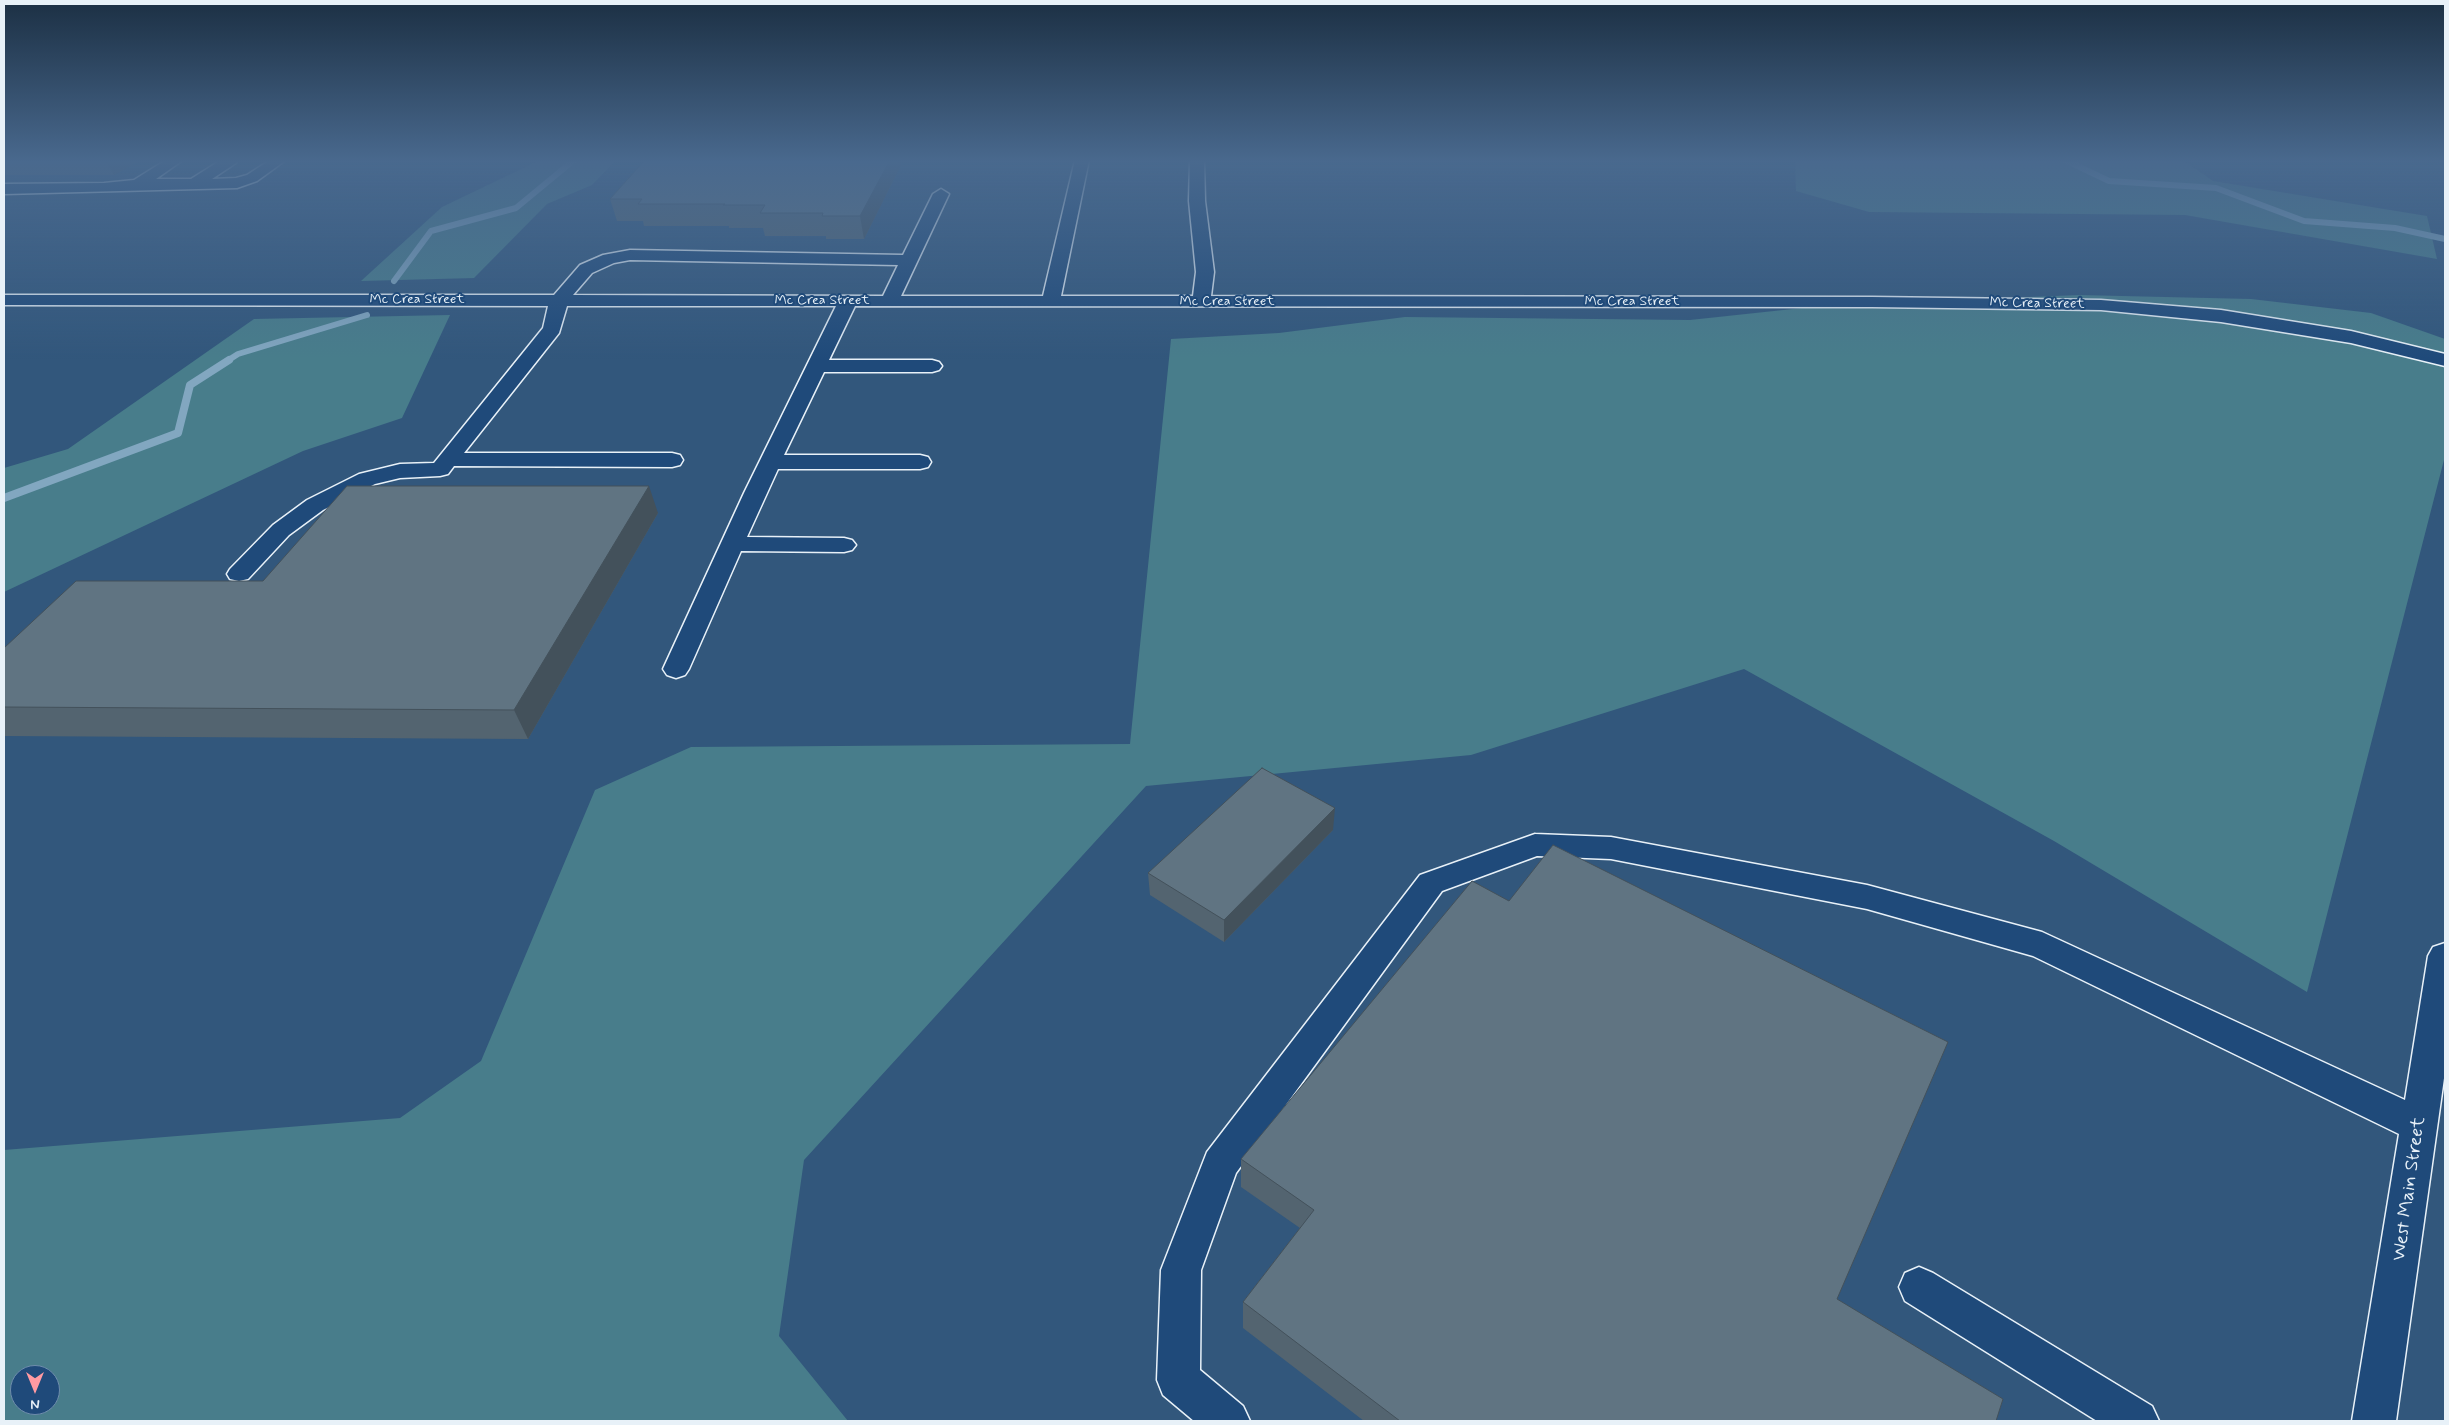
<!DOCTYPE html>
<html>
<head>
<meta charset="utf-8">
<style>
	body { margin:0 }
	#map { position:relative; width:2449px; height:1425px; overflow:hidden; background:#32577c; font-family:Mynerve,sans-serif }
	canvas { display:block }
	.frame { position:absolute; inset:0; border:5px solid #e8f1f8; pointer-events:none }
	.north { position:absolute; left:10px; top:1365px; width:50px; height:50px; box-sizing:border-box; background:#1f4a7a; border:1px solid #6f8dac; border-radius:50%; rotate:180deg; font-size:14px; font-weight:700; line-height:20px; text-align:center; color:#e8f1f8 }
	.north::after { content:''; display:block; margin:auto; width:18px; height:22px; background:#ff9aa2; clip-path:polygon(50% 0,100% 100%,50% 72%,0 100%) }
</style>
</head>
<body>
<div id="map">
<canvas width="2449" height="1425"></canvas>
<div class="frame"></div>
<div class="north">N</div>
</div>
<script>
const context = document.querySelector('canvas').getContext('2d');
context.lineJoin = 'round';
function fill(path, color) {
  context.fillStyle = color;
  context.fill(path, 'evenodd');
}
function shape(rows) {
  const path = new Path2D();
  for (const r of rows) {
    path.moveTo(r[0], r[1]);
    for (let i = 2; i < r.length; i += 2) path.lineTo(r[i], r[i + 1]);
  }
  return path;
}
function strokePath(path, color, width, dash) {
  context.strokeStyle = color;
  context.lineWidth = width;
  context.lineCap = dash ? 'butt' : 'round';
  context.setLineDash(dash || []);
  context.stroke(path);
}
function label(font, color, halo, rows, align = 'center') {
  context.font = font + ' Mynerve,sans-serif';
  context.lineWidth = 4;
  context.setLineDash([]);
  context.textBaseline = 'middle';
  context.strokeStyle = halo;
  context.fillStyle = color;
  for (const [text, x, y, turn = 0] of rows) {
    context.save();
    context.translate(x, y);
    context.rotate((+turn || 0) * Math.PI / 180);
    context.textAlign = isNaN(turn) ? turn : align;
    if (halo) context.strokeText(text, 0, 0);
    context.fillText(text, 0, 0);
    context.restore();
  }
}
fill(shape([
	[540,160,616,160,592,185,547,204,474,278,361,281,442,207],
	[1795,160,2183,160,2213,181,2427,216,2437,259,2185,215,1869,212,1796,191],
	[2079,295,2251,299,2371,313,2445,339,2445,456,2307,992,2054,841,1744,669,1471,755,1146,786,804,1160,779,1336,848,1421,4,1421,4,1150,400,1118,481,1061,595,790,691,747,1130,744,1171,339,1279,333,1405,317,1690,320,1830,305],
	[20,1375,50,1375,50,1405,20,1405],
	[450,315,402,418,303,451,4,592,4,468,68,449,254,319]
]), '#487d8b');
strokePath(shape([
	[2065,160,2109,181,2216,188,2304,221,2395,228,2445,239],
	[394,281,431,231,516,208,574,160],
	[227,361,238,354,367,315]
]), '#82a7c0', 6);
strokePath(shape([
	[4,498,178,433,190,385,229,360]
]), '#82a7c0', 8);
const minor = shape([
	[166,160,183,160,156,179,191,179,221,160,238,160,236,163,212,179,236,178,247,175,270,160,286,160,257,181,237,188,4,194,4,184,104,183,134,180,166,160],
	[1075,160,1089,160,1061,296,1193,296,1196,272,1189,201,1190,160,1204,160,1205,201,1214,272,1211,296,1872,297,2101,300,2221,310,2351,331,2445,354,2445,366,2351,343,2221,322,2101,310,1872,307,855,306,829,360,932,360,939,362,942,366,939,370,932,372,824,372,784,455,920,455,928,457,931,462,928,467,920,469,778,469,747,537,844,538,852,540,856,545,852,550,844,552,741,551,689,669,685,675,676,678,667,675,663,669,744,493,836,306,567,306,559,333,464,453,672,453,680,455,683,460,680,465,672,467,454,466,448,474,440,476,400,478,375,484,323,510,289,535,248,579,239,581,230,579,227,574,230,569,273,525,307,500,359,474,400,464,434,463,543,328,548,306,4,305,4,295,554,295,580,265,603,255,630,250,903,255,933,194,941,189,949,194,901,296,1043,296,1075,160],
	[630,260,898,265,883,296,573,295,592,273,614,263,630,260],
	[1535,834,1611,837,1867,885,2042,932,2405,1100,2428,956,2433,947,2445,943,2445,1071,2396,1421,2352,1421,2399,1134,2033,956,1867,909,1611,859,1537,856,1442,891,1236,1173,1201,1270,1200,1370,1243,1406,1250,1421,1194,1421,1163,1395,1157,1380,1161,1270,1207,1152,1420,875,1535,834],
	[1919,1267,1933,1273,2152,1406,2159,1421,2097,1421,1905,1301,1899,1287,1905,1273,1919,1267]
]);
strokePath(minor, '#e8f1f8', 3);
fill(minor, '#1f4a7a');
fill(shape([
	[4,160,141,160,114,175,4,175],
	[901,165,864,239,826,239,826,236,765,236,763,228,729,228,729,226,644,226,643,221,617,221,610,199],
	[658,513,528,739,4,736,4,648,263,581],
	[1333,830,1224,942,1150,895,1148,873],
	[1241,1159,1837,1299,1996,1421,1364,1421,1243,1328,1243,1302,1300,1228,1241,1187]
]), '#536470');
fill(shape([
	[105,160,141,160,114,175],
	[890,160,900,160,901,165,864,239,860,216],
	[649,486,658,513,528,739,514,710],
	[1335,808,1333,830,1224,942,1224,920]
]), '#43515b');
const building = shape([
	[645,160,890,160,860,216,822,216,823,213,760,213,765,205,723,205,725,204,638,204,642,199,610,199,645,160],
	[347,486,649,486,514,710,4,707,4,648,76,581,263,581,347,486],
	[1262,768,1335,808,1224,920,1148,873,1262,768],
	[1553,845,1948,1042,1837,1299,2003,1399,1996,1421,1400,1421,1243,1302,1314,1210,1241,1159,1472,881,1509,901,1553,845]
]);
fill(building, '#607482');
strokePath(building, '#43515b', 1);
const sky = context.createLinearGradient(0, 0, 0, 359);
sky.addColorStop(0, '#1c3044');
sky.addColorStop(0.45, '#49698e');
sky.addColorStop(1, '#49698e00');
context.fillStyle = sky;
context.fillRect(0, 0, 2449, 359);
label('14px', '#e8f1f8', '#1f4a7a', [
	["Mc Crea Street",417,300],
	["Mc Crea Street",822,301],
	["Mc Crea Street",1227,302],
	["Mc Crea Street",1632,302],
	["Mc Crea Street",2037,304,1]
]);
label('19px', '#e8f1f8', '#1f4a7a', [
	["West Main Street",2410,1189,-82]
]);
</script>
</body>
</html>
